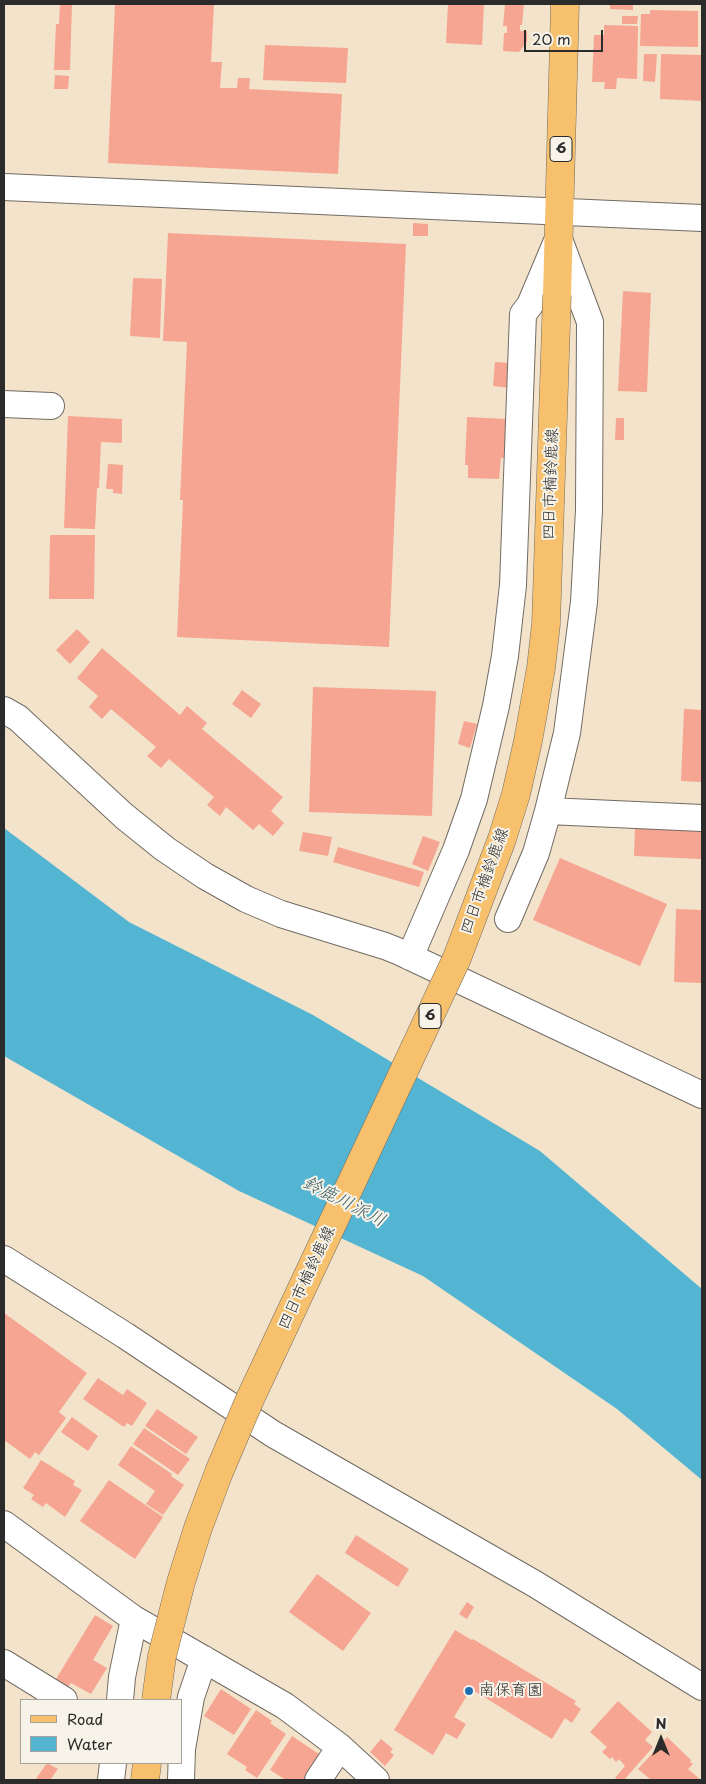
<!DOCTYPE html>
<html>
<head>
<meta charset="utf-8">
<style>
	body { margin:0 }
	#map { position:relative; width:706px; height:1784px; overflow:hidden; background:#f4e3cb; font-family:"Playpen Sans",sans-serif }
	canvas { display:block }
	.frame { position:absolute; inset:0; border:5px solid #2b2b2b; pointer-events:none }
	.legend { position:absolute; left:20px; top:1699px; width:162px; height:65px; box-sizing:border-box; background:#f7f3e8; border:1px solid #a5a39c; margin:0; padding:6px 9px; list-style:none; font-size:15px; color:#2b2b2b }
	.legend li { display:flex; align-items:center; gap:10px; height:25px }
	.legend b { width:25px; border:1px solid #a5a39c }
	.north { position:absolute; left:636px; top:1714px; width:50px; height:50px; -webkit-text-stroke:4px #f7f3e8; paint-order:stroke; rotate:0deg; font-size:14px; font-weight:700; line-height:20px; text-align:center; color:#2b2b2b }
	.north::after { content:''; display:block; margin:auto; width:18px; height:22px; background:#2b2b2b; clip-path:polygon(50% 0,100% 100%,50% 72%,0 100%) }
	.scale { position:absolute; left:524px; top:30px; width:79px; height:22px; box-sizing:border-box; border:2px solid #2b2b2b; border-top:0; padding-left:6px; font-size:15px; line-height:18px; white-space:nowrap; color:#2b2b2b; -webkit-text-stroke:4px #f7f3e8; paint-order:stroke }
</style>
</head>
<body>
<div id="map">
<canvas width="706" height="1784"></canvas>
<div class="frame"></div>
<ul class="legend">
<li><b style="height:6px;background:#f7c06c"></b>Road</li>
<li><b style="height:14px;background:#54b5d2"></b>Water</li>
</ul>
<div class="north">N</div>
<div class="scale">20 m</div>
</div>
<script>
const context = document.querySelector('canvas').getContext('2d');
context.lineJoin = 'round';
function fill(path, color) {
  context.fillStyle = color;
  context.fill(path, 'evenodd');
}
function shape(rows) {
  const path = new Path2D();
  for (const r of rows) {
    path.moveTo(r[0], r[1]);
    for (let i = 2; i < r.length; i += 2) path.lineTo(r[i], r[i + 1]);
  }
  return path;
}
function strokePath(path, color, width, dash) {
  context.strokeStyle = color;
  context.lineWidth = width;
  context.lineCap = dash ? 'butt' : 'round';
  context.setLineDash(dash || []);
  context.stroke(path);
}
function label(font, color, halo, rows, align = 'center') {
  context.font = font + ' "Playpen Sans","Klee One",sans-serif';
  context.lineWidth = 4;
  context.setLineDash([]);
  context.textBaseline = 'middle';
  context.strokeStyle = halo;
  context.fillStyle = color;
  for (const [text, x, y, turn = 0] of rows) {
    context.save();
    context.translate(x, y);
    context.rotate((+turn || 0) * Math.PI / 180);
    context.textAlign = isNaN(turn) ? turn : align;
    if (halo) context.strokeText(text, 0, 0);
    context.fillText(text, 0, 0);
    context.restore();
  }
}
fill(shape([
	[4,828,129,922,313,1015,540,1151,702,1289,702,1480,617,1409,423,1276,239,1191,4,1056]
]), '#54b5d2');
fill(shape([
	[60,4,72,4,70,70,54,70,56,24,59,24],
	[115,4,214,4,211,62,222,62,220,88,237,88,238,78,250,78,249,89,342,94,338,174,108,163],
	[448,4,484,4,482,45,446,43],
	[505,4,524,4,522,25,520,25,520,31,527,31,527,42,519,52,503,51,504,33,507,33,507,26,503,26],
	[610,4,633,4,633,10,610,9],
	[650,10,698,11,698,47,640,46,641,14,650,14],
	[622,16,638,16,637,24,622,24],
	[604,25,638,26,637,79,617,78,616,89,604,89,605,82,592,82,594,35,604,35],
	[265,45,348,48,346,83,263,80],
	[644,54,657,54,655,82,643,81],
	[661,54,702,55,702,101,660,99],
	[55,75,69,76,68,89,54,89],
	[413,223,428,224,428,236,413,236],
	[168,233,406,244,389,647,177,637,183,500,180,500,187,342,163,341],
	[133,278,162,279,160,338,130,336],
	[623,291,651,293,647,392,618,391],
	[495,362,512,363,511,388,493,386],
	[68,416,122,419,122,443,101,442,99,488,97,488,95,529,64,528],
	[467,417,508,419,507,458,501,458,499,479,468,478,468,465,465,465],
	[616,418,624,418,624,440,615,440],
	[108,464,123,465,122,494,113,493,113,489,106,489],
	[50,535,95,535,94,599,49,599],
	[77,629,90,642,70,664,56,650],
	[102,648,180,715,187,706,207,723,202,729,283,797,271,811,284,823,273,836,259,824,253,830,226,807,220,816,207,805,214,797,169,759,161,768,147,756,156,747,111,709,102,719,89,707,98,696,77,678],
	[313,687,436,691,432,816,309,812],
	[242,690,261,704,251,718,232,704],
	[684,709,702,710,702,782,681,781],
	[464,721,477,724,470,748,458,744],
	[635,828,702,831,702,859,634,856],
	[303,832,332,837,328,856,299,851],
	[423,836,440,842,428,871,412,864],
	[338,847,424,872,419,887,333,862],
	[560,858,667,904,640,966,533,920],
	[676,909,702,910,702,983,674,982],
	[4,1313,87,1373,59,1412,66,1418,39,1455,35,1452,30,1459,4,1440],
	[98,1378,123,1395,127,1389,147,1403,132,1426,127,1423,124,1427,83,1399],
	[157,1409,198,1437,186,1454,145,1426],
	[72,1417,98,1436,88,1451,61,1432],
	[144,1428,190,1459,178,1475,133,1444],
	[131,1446,172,1474,171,1476,184,1485,163,1515,146,1504,155,1491,118,1465],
	[41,1460,75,1481,73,1485,82,1490,65,1517,46,1503,43,1507,31,1499,34,1495,23,1488],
	[109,1480,163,1517,135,1559,80,1521],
	[356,1535,409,1569,398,1587,345,1553],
	[317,1574,371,1613,343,1651,289,1612],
	[467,1602,474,1607,467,1619,459,1614],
	[95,1615,113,1626,93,1660,107,1668,91,1694,71,1683,68,1687,56,1679],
	[455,1630,472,1640,473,1639,576,1701,574,1704,581,1709,572,1723,565,1718,552,1739,471,1689,454,1717,466,1724,457,1739,446,1733,433,1755,394,1730],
	[221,1689,251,1709,234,1735,204,1716],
	[618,1701,652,1732,645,1740,653,1747,624,1780,618,1780,615,1778,625,1766,619,1759,616,1762,612,1757,610,1759,602,1752,607,1747,590,1732],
	[256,1710,272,1721,270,1723,286,1734,257,1778,245,1770,247,1767,227,1754],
	[292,1736,322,1756,306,1780,286,1780,270,1770],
	[667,1737,691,1760,690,1762,693,1764,688,1769,701,1780,651,1780,638,1769],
	[381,1739,393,1749,390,1752,394,1755,385,1766,370,1752],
	[47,1763,58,1769,50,1780,35,1780]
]), '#f5a591');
const minor = shape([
	[4,187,702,218],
	[4,404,51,406],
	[4,710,18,718,124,816,165,849,205,876,246,899,281,914,385,946,400,952,702,1095],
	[548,811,702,818],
	[508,919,536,853,548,811,567,733,584,602,589,510,590,322,559,239],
	[410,957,456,850,474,799,496,706,505,656,513,585,523,314,530,305,557,241],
	[4,1259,126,1336,273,1434,535,1584,702,1687],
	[4,1524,134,1619,285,1706,340,1747,376,1780],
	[4,1663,64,1700],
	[120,1700,122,1677,134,1619],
	[111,1780,113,1763],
	[181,1780,182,1749,191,1697,204,1659],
	[318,1780,340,1747]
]);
const primary = shape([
	[557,295,565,4],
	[145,1780,147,1763]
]);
strokePath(minor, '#716b63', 28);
strokePath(primary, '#716b63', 29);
strokePath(minor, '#fff', 26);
strokePath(primary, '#f7c06c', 28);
const primaryBridge = shape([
	[156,1700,162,1656,181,1582,198,1528,219,1472,250,1399,457,958,502,839,516,794,528,741,541,668,546,624,557,295]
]);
strokePath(primaryBridge, '#716b63', 29, []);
strokePath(primaryBridge, '#f7c06c', 28);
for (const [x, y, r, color] of [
	[469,1691,5,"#1f6fb2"]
]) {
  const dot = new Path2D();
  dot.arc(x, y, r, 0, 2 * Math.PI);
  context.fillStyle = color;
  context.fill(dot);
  strokePath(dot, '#f7f3e8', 2);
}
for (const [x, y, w] of [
	[561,149,22],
	[430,1016,22]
]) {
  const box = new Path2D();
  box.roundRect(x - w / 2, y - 12.5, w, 25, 4);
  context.fillStyle = '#f7f3e8';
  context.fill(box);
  strokePath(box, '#2b2b2b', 1);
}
label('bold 15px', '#2b2b2b', null, [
	["6",561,149],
	["6",430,1016]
]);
label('16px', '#2b2b2b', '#f7f3e8', [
	["四日市楠鈴鹿線",551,484,-88],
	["四日市楠鈴鹿線",485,881,-70],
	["四日市楠鈴鹿線",307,1278,-65]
]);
label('16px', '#2b2b2b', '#f7f3e8', [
	["南保育園",479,1691]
], 'left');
label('italic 18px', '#395b65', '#f7f3e8', [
	["鈴鹿川派川",344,1202,27]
]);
</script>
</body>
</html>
